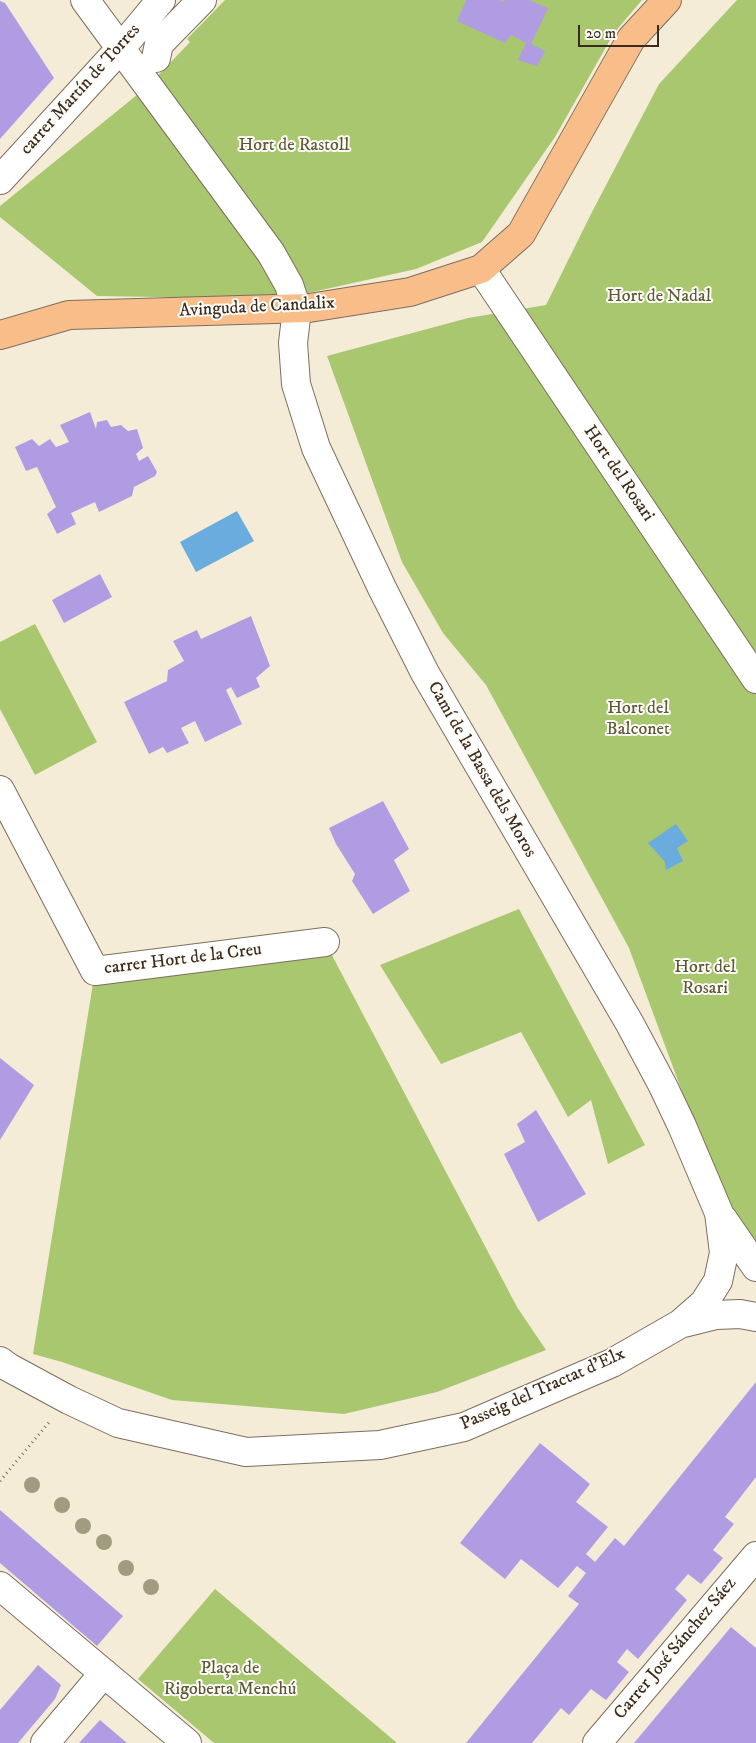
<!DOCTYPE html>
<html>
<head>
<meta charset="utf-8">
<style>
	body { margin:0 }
	#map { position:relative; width:756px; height:1743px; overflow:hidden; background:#f5ecd8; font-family:"IM FELL DW Pica",serif }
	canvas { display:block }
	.scale { position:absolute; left:578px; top:25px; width:81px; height:22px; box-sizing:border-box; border:2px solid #3b2a1e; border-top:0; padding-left:6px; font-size:15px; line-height:18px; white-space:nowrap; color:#3b2a1e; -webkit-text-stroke:4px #fdfcf7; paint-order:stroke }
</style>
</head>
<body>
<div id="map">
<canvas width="756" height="1743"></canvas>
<div class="scale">20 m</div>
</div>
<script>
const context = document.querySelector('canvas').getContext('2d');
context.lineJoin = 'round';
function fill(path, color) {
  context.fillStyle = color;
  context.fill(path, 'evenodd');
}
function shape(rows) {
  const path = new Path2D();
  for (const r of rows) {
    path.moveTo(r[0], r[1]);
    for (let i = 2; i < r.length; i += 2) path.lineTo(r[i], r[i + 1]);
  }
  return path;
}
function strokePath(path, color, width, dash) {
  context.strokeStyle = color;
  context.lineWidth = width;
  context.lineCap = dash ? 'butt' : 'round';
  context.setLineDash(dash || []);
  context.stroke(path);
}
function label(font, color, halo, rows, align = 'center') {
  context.font = font + ' "IM FELL DW Pica",serif';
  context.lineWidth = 4;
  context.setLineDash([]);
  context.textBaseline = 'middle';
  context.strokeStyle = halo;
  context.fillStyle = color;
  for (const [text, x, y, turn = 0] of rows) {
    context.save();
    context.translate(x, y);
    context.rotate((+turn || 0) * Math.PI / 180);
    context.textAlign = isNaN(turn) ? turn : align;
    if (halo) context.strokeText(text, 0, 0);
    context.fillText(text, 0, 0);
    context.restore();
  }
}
fill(shape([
	[225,0,642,0,614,33,555,137,482,242,416,269,281,299,97,296,0,217,0,206,148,86,190,42,187,39],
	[737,0,756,0,756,1243,728,1202,697,1132,629,948,486,685,443,633,402,562,327,356,468,318,546,305,592,212,659,84],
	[35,624,97,742,35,775,0,709,0,642],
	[519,909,645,1145,608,1164,591,1100,568,1117,521,1032,441,1064,380,965],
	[325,942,517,1307,546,1350,437,1392,344,1414,172,1400,62,1362,33,1354,95,971],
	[215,1589,397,1743,214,1743,138,1679]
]), '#a9c76e');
fill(shape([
	[237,511,254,541,196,572,180,542],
	[676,824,688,841,677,848,683,861,666,870,665,862,648,843]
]), '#6bacdf');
fill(shape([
	[466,0,499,0,503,2,504,0,529,0,548,8,531,44,545,51,537,66,518,60,526,43,511,35,505,43,457,21],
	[0,1,5,3,54,78,0,139],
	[90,412,96,429,97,422,107,420,111,427,121,425,128,431,137,429,143,448,136,454,139,461,148,456,157,472,155,476,134,487,132,496,99,512,95,502,71,513,76,524,57,534,47,514,56,507,37,467,26,471,15,447,32,439,39,446,50,439,56,447,69,442,60,425],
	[100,574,112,597,64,623,52,600],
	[251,616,270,666,256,678,260,687,237,698,231,687,226,690,242,724,205,742,195,721,181,728,189,743,167,753,163,747,149,754,124,702,167,681,168,670,184,661,173,641,197,630,201,639],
	[383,801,409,849,394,860,410,891,373,914,352,881,355,874,336,844,329,828],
	[0,1058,34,1085,0,1140],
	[536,1110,586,1194,538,1222,504,1154,525,1142,517,1124],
	[756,1382,756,1477,725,1517,734,1524,713,1550,723,1558,701,1584,688,1574,675,1589,687,1600,638,1659,627,1649,617,1662,629,1672,606,1700,591,1689,569,1715,561,1708,532,1743,466,1743,579,1604,568,1596,586,1573,577,1566,558,1588,521,1559,505,1579,460,1543,540,1443,590,1484,576,1502,608,1527,586,1554,595,1562,615,1538,624,1546],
	[0,1510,123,1616,97,1646,0,1563],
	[731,1627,756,1648,756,1743,634,1743],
	[38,1665,61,1685,55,1699,18,1743,0,1743,0,1710],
	[100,1720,127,1743,79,1743]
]), '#b09ce3');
const minor = shape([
	[156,58,159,44,202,0],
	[0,180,121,48,161,0],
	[481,269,756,679],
	[0,790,95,971,325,942],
	[723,1219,756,1267],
	[684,1323,716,1315,740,1314,756,1317],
	[0,1361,8,1367,69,1400,118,1423,246,1452,380,1445,464,1427,612,1363,680,1324,704,1303,718,1281,724,1253,719,1213,682,1126,663,1086,630,1024,425,673,382,588,316,448,296,384,293,343,297,309,289,285,271,253,85,0],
	[0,1586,187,1743],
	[45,1743,104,1673],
	[597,1743,756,1556]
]);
const major = shape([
	[0,335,69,315,309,308,410,292,481,269,521,234,631,39,667,0]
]);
strokePath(minor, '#7c6e5f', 30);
strokePath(major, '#7c6e5f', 30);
strokePath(shape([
	[0,1481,51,1420]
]), '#7c6e5f', 3, [1, 4]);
strokePath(minor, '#fff', 28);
strokePath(major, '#f8bd89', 28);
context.fillStyle = '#a19b7f';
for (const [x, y] of [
	[32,1485],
	[62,1505],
	[83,1526],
	[104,1542],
	[126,1568],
	[151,1587]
]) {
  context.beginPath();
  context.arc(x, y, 8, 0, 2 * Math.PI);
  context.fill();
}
label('18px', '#3b2a1e', '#fdfcf7', [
	["carrer Martín de Torres",81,90,-48],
	["Avinguda de Candalix",257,308,-3],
	["Hort del Rosari",618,474,56],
	["Camí de la Bassa dels Moros",481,770,60],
	["carrer Hort de la Creu",183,960,-7],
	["Passeig del Tractat d'Elx",543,1390,-24],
	["Carrer José Sánchez Sáez",676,1649,-50]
]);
label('18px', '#5c5936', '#fdfcf7', [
	["Hort de Rastoll",294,146],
	["Hort de Nadal",659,297],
	["Hort del",638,709],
	["Balconet",638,730],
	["Hort del",705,968],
	["Rosari",705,989],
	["Plaça de",230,1669],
	["Rigoberta Menchú",230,1690]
]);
</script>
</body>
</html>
